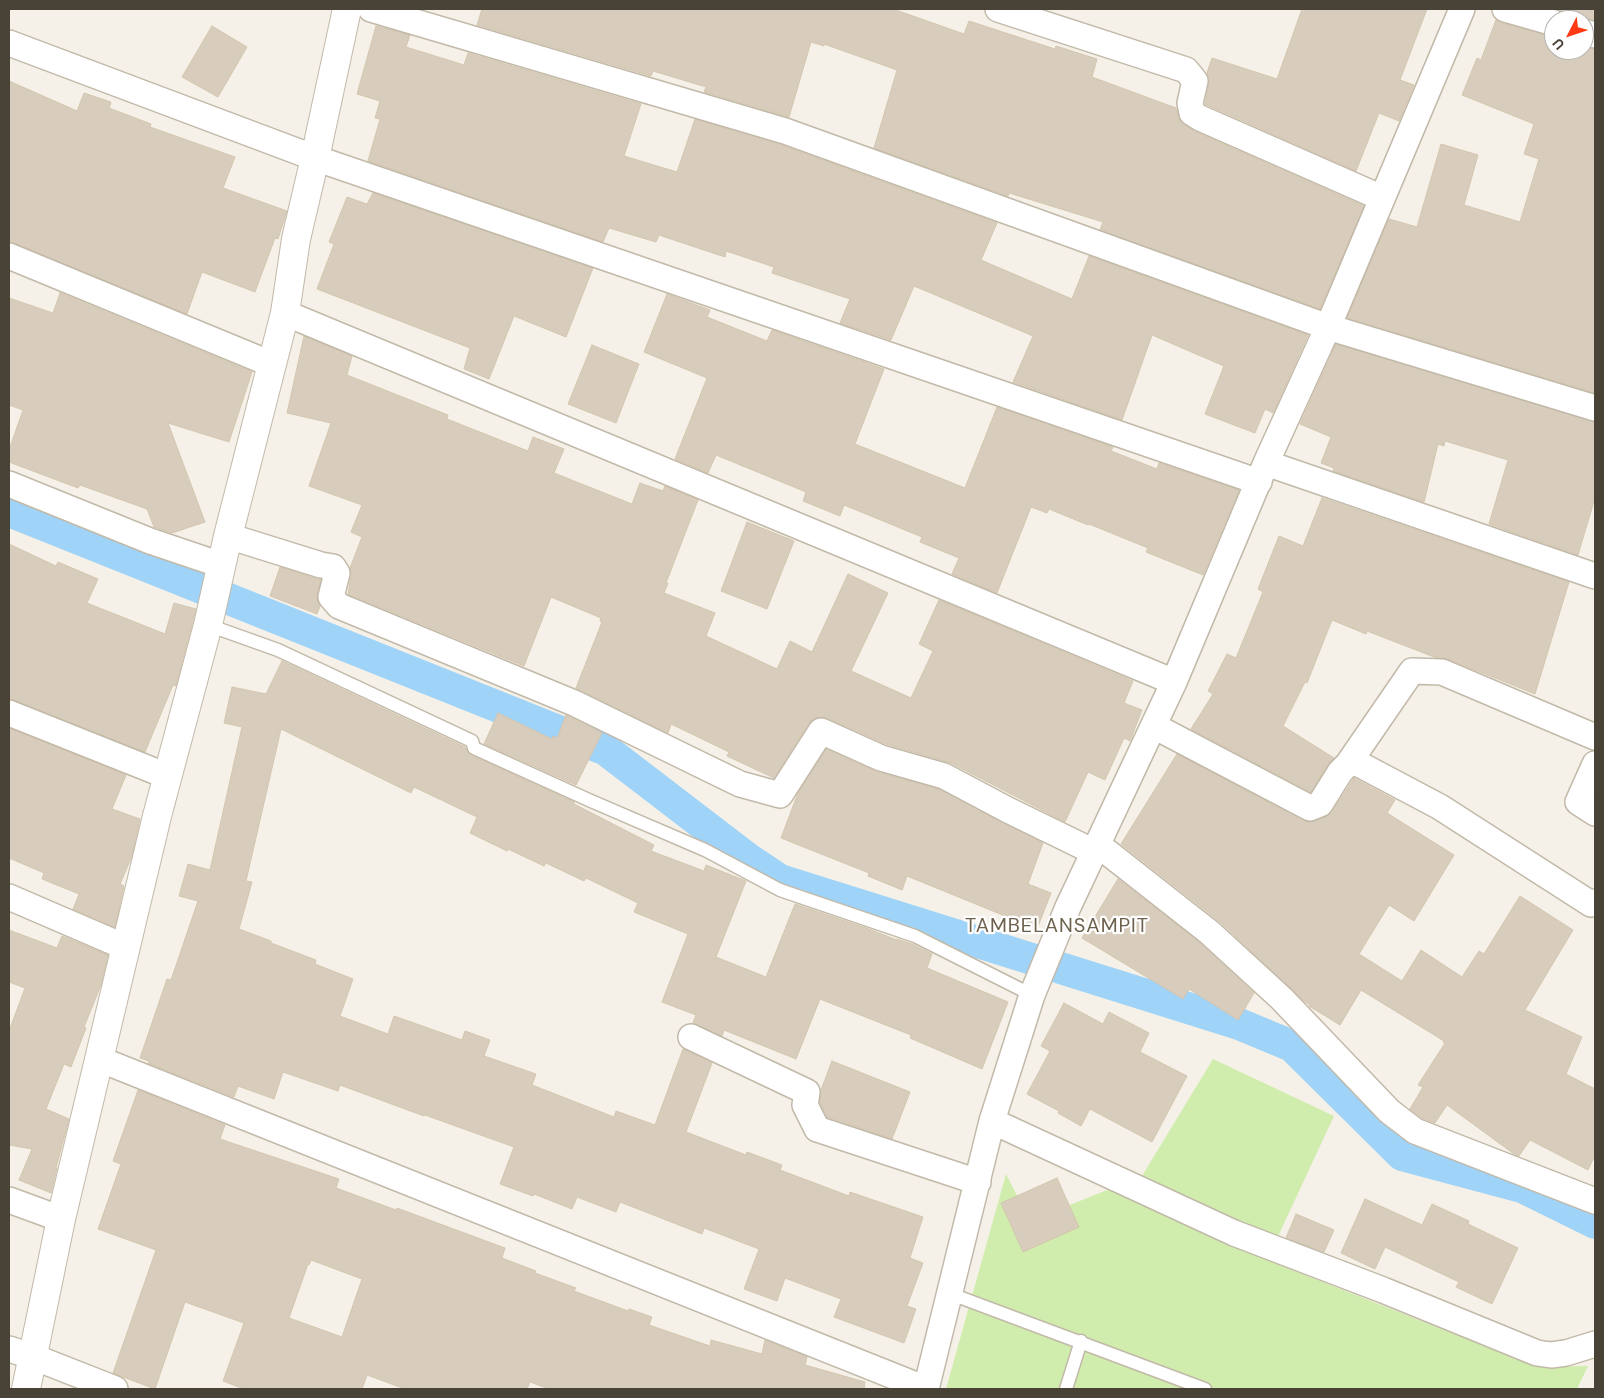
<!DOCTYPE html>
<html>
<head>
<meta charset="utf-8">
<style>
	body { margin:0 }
	#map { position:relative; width:1604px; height:1398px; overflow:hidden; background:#f5f1e8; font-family:"DM Sans",sans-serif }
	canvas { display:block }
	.frame { position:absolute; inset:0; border:10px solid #494236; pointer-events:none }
	.north { position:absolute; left:1544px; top:10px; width:50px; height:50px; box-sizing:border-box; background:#fff; border:1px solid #b6b3af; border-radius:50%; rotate:229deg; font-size:14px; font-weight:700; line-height:20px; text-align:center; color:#494236 }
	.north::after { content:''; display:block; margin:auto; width:18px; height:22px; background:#ff3915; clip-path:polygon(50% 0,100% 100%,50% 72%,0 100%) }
</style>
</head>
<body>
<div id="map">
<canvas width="1604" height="1398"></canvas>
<div class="frame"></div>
<div class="north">U</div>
</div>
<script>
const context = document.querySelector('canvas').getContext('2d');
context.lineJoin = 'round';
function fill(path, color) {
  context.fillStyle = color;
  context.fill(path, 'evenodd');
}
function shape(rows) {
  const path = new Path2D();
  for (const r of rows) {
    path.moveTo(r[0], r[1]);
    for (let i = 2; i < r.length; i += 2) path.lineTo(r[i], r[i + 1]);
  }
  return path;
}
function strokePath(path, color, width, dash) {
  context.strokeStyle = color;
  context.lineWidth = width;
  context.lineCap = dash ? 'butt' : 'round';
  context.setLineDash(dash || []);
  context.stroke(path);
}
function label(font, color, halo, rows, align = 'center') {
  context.font = font + ' "DM Sans",sans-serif';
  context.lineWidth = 4.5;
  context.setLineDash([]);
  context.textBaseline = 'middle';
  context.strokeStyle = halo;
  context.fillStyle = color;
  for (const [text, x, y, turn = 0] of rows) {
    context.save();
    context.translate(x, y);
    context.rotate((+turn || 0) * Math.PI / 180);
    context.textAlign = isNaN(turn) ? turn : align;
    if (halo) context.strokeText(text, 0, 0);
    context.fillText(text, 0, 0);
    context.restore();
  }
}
fill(shape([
	[1213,1059,1334,1116,1267,1260,1538,1367,1588,1366,1577,1389,946,1389,1006,1174,1030,1221,1142,1176]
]), '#d0edad');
strokePath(shape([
	[9,511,606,750,747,858,780,880,1239,1024,1292,1046,1402,1155,1522,1187,1595,1223]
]), '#9fd3f7', 32);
const building = shape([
	[482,9,893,9,964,34,969,21,1055,49,1056,46,1097,59,1092,77,1176,108,1180,121,1194,131,1364,206,1320,309,1100,230,1103,222,1009,193,1008,196,874,148,897,70,824,44,824,46,811,42,789,117,704,92,706,87,653,71,651,76,477,25,482,9],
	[1302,9,1427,9,1400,80,1414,85,1399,121,1379,113,1356,171,1205,104,1209,84,1207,73,1212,58,1277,79,1302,9],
	[1556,9,1595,9,1595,20,1587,18,1568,20,1564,13,1556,9],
	[1496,20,1501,23,1554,37,1554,50,1584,50,1584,47,1595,49,1595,393,1347,318,1389,219,1417,227,1441,144,1478,155,1464,205,1520,222,1539,159,1524,154,1534,124,1462,95,1477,58,1481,60,1496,20],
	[212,26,247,47,218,97,182,77,212,26],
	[376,26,410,35,406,47,464,65,468,53,641,104,624,156,677,172,695,119,781,145,997,223,981,260,1072,299,1089,256,1308,335,1273,413,1265,409,1255,433,1205,414,1224,366,1152,335,1122,420,1013,382,1033,336,914,286,891,340,840,323,850,299,772,273,774,267,726,251,725,257,659,235,656,242,609,228,603,242,368,161,380,119,375,118,380,101,357,94,376,26],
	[9,81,77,111,84,93,111,102,109,108,151,124,150,127,235,157,223,188,287,211,278,239,275,238,255,292,202,272,187,314,14,243,9,242,9,81],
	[373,193,593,268,566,337,514,316,489,379,464,369,470,348,317,289,334,244,329,242,347,197,367,204,373,193],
	[60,293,252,372,229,442,168,423,205,522,172,533,154,527,147,509,80,485,78,488,9,462,9,450,23,410,9,405,9,298,53,313,60,293],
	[667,294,710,310,707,317,767,341,772,330,884,369,855,444,965,488,997,407,1113,447,1111,451,1157,469,1159,463,1239,490,1203,575,1146,552,1148,548,1089,524,1088,525,1049,509,1047,513,1031,507,997,593,952,574,959,558,920,542,922,537,844,505,840,516,803,501,806,492,716,455,708,473,675,459,707,378,644,352,667,294],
	[304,336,352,356,347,375,448,415,447,419,528,451,533,437,564,449,554,473,632,504,640,483,663,491,665,486,698,500,666,583,668,583,664,593,715,613,706,636,777,669,790,641,812,652,848,574,888,593,851,671,911,698,933,651,919,644,939,600,1133,681,1124,703,1142,710,1130,741,1124,738,1105,780,1088,772,1065,822,951,763,886,744,827,718,821,717,814,718,809,723,774,778,727,756,729,752,671,724,668,733,576,688,602,622,600,621,601,618,551,597,524,666,348,594,351,576,350,568,362,537,351,532,362,505,309,486,331,423,287,413,304,336],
	[1336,344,1595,422,1595,498,1578,555,1489,524,1508,460,1445,441,1444,446,1438,444,1424,502,1333,471,1334,468,1321,463,1331,437,1300,424,1336,344],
	[592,345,639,364,616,423,568,404,592,345],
	[1322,498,1569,582,1535,694,1448,659,1434,657,1367,631,1366,634,1332,620,1307,683,1305,682,1283,726,1334,758,1328,764,1311,792,1191,729,1213,694,1208,691,1227,654,1236,658,1263,592,1258,589,1279,536,1303,546,1322,498],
	[747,522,794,541,767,609,721,591,747,522],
	[9,544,56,566,58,562,98,579,87,603,165,634,174,603,196,609,176,686,173,685,145,752,14,700,9,699,9,544],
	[280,567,321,580,317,594,317,600,320,606,317,614,270,596,280,567],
	[282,661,465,747,468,753,471,755,574,802,574,804,654,845,651,851,704,871,706,865,746,881,716,957,766,977,795,904,866,928,897,940,897,939,912,944,932,954,927,968,1008,1002,982,1069,910,1038,911,1035,820,999,796,1059,724,1030,722,1036,693,1023,696,1015,662,1002,688,934,634,912,638,903,586,878,584,881,546,863,544,866,508,849,507,851,470,833,477,817,414,787,411,793,281,729,246,881,252,882,239,929,271,941,271,943,316,960,315,964,353,979,340,1016,388,1034,394,1016,462,1040,465,1031,490,1040,484,1056,536,1074,532,1085,614,1117,616,1111,655,1125,683,1049,712,1063,686,1132,746,1155,747,1152,782,1165,780,1170,849,1196,850,1192,923,1217,910,1258,923,1263,907,1306,916,1309,904,1343,834,1317,841,1299,785,1278,777,1301,744,1289,759,1249,704,1228,702,1234,620,1202,616,1212,577,1197,572,1209,534,1194,533,1196,500,1184,514,1147,425,1115,424,1116,340,1085,338,1091,283,1072,274,1099,238,1086,234,1097,148,1063,149,1061,140,1058,167,979,171,980,198,901,179,896,188,864,210,870,242,727,224,723,232,687,266,694,282,661],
	[498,713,552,739,553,736,557,738,566,715,602,733,576,785,484,744,498,713],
	[9,728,126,775,112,809,140,819,132,856,120,884,124,886,115,927,73,909,79,894,42,879,44,873,9,858,9,728],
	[826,749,877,772,939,789,1043,843,1028,884,1051,893,1037,929,907,876,902,890,868,876,869,873,781,838,798,793,826,749],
	[1177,754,1303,821,1309,822,1325,817,1332,812,1354,778,1395,800,1387,813,1454,855,1414,921,1389,905,1359,954,1402,981,1421,950,1462,977,1479,951,1484,954,1520,896,1573,930,1525,1010,1582,1037,1566,1074,1595,1089,1595,1155,1588,1170,1530,1140,1519,1156,1514,1154,1447,1105,1435,1123,1422,1118,1410,1109,1423,1087,1418,1085,1445,1043,1443,1042,1444,1041,1361,990,1340,1025,1309,1006,1310,1005,1304,1001,1219,921,1121,844,1177,754],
	[1118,879,1200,943,1254,993,1238,1020,1189,989,1183,999,1082,938,1118,879],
	[9,930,57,948,62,936,108,955,101,985,84,1027,86,1028,71,1067,64,1064,46,1109,69,1119,56,1168,57,1168,51,1193,19,1180,32,1149,9,1145,9,1031,25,988,9,982,9,930],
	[1064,1003,1103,1024,1109,1012,1149,1033,1140,1052,1187,1076,1152,1142,1090,1109,1081,1126,1058,1113,1059,1111,1027,1094,1050,1051,1041,1046,1064,1003],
	[832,1061,910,1092,892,1139,827,1117,820,1103,821,1090,832,1061],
	[138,1090,225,1125,220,1139,339,1179,336,1188,396,1210,397,1208,505,1248,502,1258,536,1271,535,1273,576,1288,574,1291,628,1311,629,1309,652,1317,649,1325,710,1346,711,1340,762,1354,765,1340,807,1357,805,1365,865,1382,864,1389,549,1389,530,1382,527,1389,405,1389,367,1375,362,1389,244,1389,223,1381,244,1323,185,1302,155,1389,123,1377,113,1373,156,1250,98,1229,121,1164,113,1161,138,1090],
	[311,1260,362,1279,342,1337,289,1318,308,1264,309,1265,311,1260],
	[1057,1178,1079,1227,1023,1252,1001,1203,1057,1178],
	[1365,1199,1422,1225,1432,1204,1469,1221,1468,1224,1518,1248,1492,1304,1456,1287,1459,1282,1385,1247,1375,1269,1341,1253,1365,1199],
	[1296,1214,1334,1230,1324,1252,1286,1238,1296,1214]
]);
fill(building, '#d8cdbc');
strokePath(building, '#d4c5ae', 1);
const service = shape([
	[208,625,278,650,472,741,474,748,591,801,705,850,780,890,915,936,1032,995],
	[951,1294,1205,1389],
	[1066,1389,1081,1341]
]);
const minor = shape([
	[371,9,785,131,1328,327,1595,408],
	[998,9,1186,70,1195,81,1190,103,1192,113,1200,118,1382,198],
	[1505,9,1554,23],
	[1584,32,1595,35],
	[9,43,315,158,1259,482],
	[9,256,271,364],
	[285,313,1174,682],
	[1266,463,1595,576],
	[9,484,150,541,221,565],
	[228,536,321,565,333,567,337,573,331,597,339,606,574,703,740,784,780,795,821,731,881,758,944,776,1008,810,1094,852],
	[9,713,167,776],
	[1154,726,1310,808,1320,804,1340,772,1348,764,1357,763,1440,807,1591,904,1595,902],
	[1348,764,1412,671,1442,672,1595,737],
	[1595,764,1578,802,1595,813],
	[1097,844,1209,932,1282,999,1389,1111,1415,1131,1595,1201],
	[9,897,125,947],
	[691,1037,807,1092,805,1105,817,1129,978,1182],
	[99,1059,926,1389],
	[992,1121,1234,1233,1383,1290,1537,1353,1551,1355,1566,1353,1595,1344],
	[9,1200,61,1219],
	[9,1349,31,1356,115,1389],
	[926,1389,992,1121,1032,995,1068,907,1174,682,1266,463,1328,327,1462,9]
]);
const tertiary = shape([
	[26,1389,61,1219,157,816,208,625,228,536,285,313,296,239,315,158,347,9]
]);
strokePath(service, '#c2b9a9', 15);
strokePath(minor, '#c2b9a9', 28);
strokePath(tertiary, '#c2b9a9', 30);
strokePath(service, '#fff', 12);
strokePath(minor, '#fff', 25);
strokePath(tertiary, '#fff', 28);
context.letterSpacing = '1px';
label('20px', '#6d604c', '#fff', [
	["TAMBELANSAMPIT",1057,927]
]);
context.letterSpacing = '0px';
</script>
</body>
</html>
